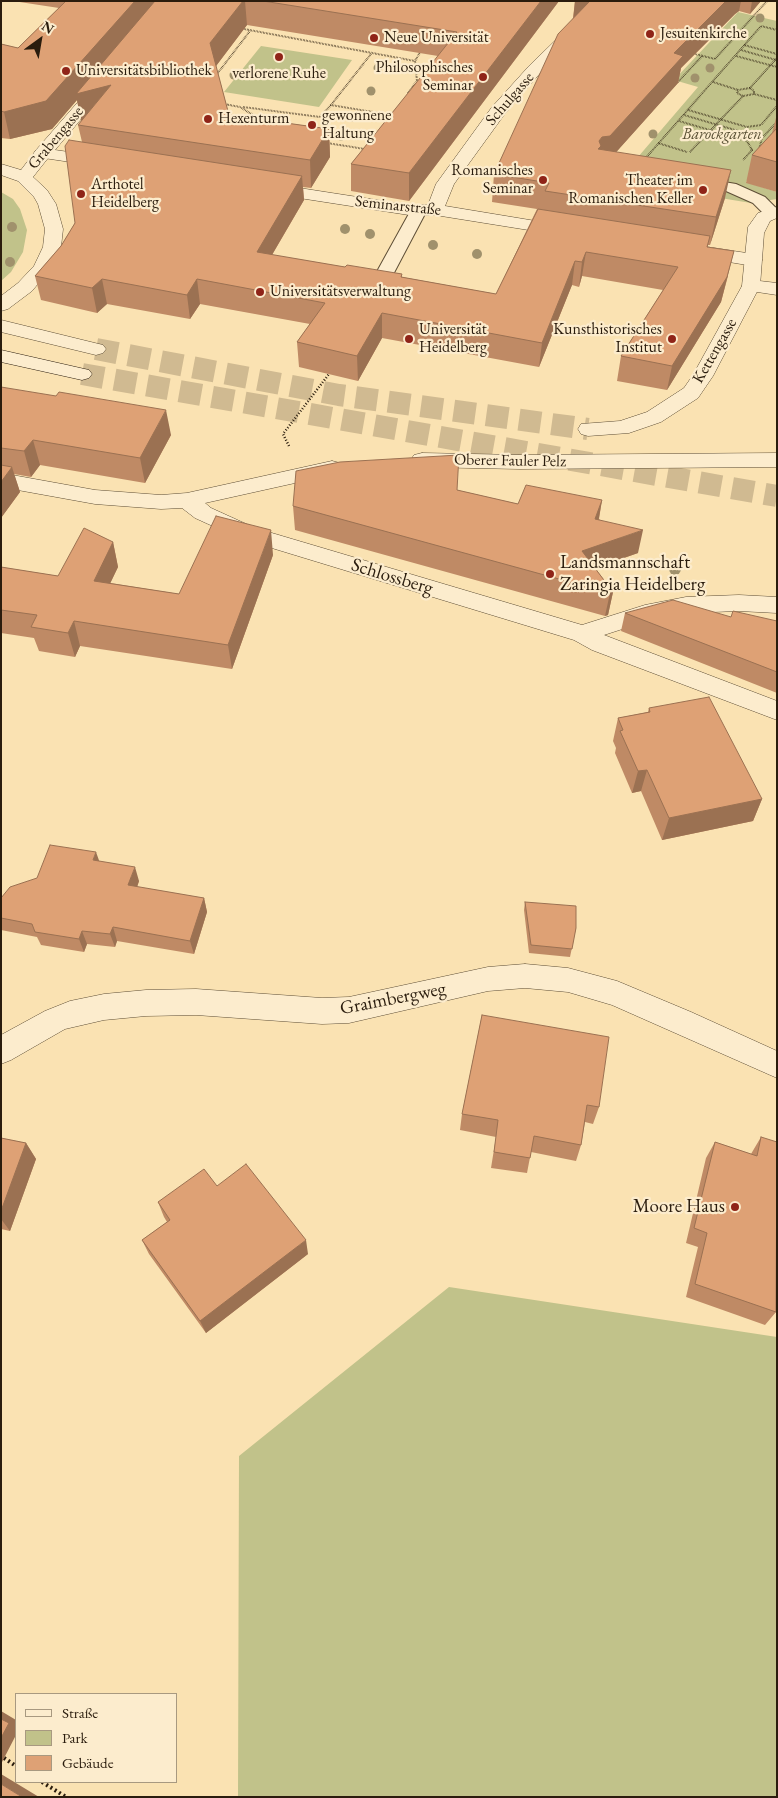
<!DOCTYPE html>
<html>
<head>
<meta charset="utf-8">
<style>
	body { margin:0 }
	#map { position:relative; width:778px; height:1798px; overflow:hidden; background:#fae2b2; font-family:"EB Garamond",serif }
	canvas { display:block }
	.frame { position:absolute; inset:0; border:2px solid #2a1c0d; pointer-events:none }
	.legend { position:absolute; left:15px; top:1693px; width:162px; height:90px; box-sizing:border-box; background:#fceccd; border:1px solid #a89980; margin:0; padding:6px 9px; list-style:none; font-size:15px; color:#2a1c0d }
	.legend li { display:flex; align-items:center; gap:10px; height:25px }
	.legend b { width:25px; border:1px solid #a89980 }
	.north { position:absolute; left:15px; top:15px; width:50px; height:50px; -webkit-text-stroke:4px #fceccd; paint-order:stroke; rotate:32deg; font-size:14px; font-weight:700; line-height:20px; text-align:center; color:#2a1c0d }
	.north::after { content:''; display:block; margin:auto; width:18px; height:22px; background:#2a1c0d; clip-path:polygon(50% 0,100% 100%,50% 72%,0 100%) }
</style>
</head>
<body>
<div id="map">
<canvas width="778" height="1798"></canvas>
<div class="frame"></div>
<ul class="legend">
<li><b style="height:6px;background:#fceccd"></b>Straße</li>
<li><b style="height:14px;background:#c1c28a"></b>Park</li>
<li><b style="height:14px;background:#dea175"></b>Gebäude</li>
</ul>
<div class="north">N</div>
</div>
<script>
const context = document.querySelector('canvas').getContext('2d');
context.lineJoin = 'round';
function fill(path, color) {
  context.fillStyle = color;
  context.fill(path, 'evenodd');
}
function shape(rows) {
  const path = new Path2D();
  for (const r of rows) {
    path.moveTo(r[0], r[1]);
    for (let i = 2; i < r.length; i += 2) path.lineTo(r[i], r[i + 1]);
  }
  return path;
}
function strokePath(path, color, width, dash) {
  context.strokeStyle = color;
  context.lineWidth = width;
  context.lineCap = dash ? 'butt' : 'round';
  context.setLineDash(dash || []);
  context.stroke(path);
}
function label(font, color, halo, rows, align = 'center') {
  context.font = font + ' "EB Garamond",serif';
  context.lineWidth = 4.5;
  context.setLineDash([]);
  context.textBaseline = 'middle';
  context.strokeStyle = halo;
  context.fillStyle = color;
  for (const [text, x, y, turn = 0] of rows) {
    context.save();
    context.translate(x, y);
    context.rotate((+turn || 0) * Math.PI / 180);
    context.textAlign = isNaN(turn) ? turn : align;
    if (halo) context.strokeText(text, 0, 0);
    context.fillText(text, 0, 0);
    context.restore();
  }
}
fill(shape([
	[738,12,777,21,777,131,746,182,777,192,777,199,751,203,622,182,632,164,698,87,674,80],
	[261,46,352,60,319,107,224,92],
	[1,192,13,199,20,209,27,230,23,252,11,272,1,281],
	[449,1287,777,1337,777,1797,238,1797,239,1456]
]), '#c1c28a');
strokePath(shape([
	[96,349,339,395,588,429]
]), '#d0ba91', 22, [22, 11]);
strokePath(shape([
	[82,374,777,496]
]), '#d0ba91', 22, [22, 11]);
const service = shape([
	[694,177,736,184,765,197,777,209,777,217,766,216,753,203,726,191,688,185,686,182,688,179,694,177],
	[419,205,425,207,427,210,387,286,384,290,378,291,372,290,369,286,411,210,413,207,419,205]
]);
const pedestrian = shape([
	[596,1,612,1,541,72,504,115,454,184,445,206,566,226,572,227,575,231,572,235,566,236,435,215,409,215,267,193,261,192,258,188,261,184,267,183,409,205,428,205,436,184,492,107,529,66,596,1],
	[104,77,110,79,112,82,55,150,110,158,113,162,110,166,104,167,37,157,34,153,37,149,98,79,104,77],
	[694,245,753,254,760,256,762,260,760,264,753,266,687,255,685,251,687,247,694,245],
	[751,280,777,283,777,295,744,290,742,286,744,282,751,280]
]);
const minor = shape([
	[43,148,49,149,52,153,33,177,47,190,56,204,63,229,61,247,51,268,32,291,8,309,1,311,1,296,18,283,34,266,43,247,45,229,38,204,34,197,18,181,1,175,1,164,21,170,37,149,43,148],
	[777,207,777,218,770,221,764,233,760,286,713,376,698,398,661,422,629,433,588,436,581,434,578,429,581,424,620,421,647,412,684,388,693,375,742,286,748,227,758,213,777,207],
	[1,320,103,345,106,349,103,353,96,355,1,332,1,320],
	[422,453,520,455,777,453,777,467,520,469,422,467,414,465,411,460,414,455,422,453],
	[332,461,340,463,343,468,340,473,205,503,211,508,255,528,582,625,645,605,686,597,739,595,777,597,777,613,739,611,686,613,647,621,604,635,777,701,777,720,592,650,574,640,239,538,195,518,182,508,161,509,95,504,1,487,1,473,95,490,161,495,187,493,332,461],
	[525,964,568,968,617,981,691,1012,777,1051,777,1078,612,1005,568,992,525,988,488,991,349,1023,322,1024,196,1015,146,1016,104,1020,65,1029,11,1060,1,1064,1,1035,45,1011,70,1001,104,994,146,990,196,989,322,998,349,997,488,967,525,964]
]);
const secondary = shape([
	[1,350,89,370,92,374,89,378,82,380,1,362,1,350]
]);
strokePath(service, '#5e4e36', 2);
strokePath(pedestrian, '#5e4e36', 1);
strokePath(minor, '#5e4e36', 1);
strokePath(secondary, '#2a1c0d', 1);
strokePath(shape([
	[244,29,415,61],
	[744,45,777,54],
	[741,50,776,60],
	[371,54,331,105,391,115],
	[695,54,715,59,767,1],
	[736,56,777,67],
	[217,74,250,31],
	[678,82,702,56],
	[713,82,738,90,750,88,754,91,754,94,777,100],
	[750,88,777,58],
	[408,93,417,81,415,61,422,49],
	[743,96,754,94],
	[224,104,240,107,263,121],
	[243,107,320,117,331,105],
	[688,110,747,127,761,125,777,106],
	[684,115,762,138],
	[679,121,747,141,752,150,743,160],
	[327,143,365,149],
	[658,143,687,152],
	[759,150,762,138,777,122],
	[690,152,743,96,737,93,738,90],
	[644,160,761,26,777,30]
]), '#2a1c0d', 2, [0.5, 1]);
strokePath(shape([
	[289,446,283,434,329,374]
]), '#2a1c0d', 2.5, [1, 2]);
strokePath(shape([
	[4,1758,16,1766],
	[42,1782,66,1797]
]), '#2a1c0d', 4, [2, 3]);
fill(service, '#fceccd');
fill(pedestrian, '#fceccd');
fill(minor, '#fceccd');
fill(secondary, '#fceccd');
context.fillStyle = '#a0916c';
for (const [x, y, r] of [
	[760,18,4.5],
	[378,68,4.5],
	[710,68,4.5],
	[234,75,4.5],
	[695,78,4.5],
	[371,91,4.5],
	[352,117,4.5],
	[653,134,4.5],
	[341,136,4.5],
	[12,227,5],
	[345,229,5],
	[370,234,5],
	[433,245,5],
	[477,254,5],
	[10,262,5],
	[675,569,6]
]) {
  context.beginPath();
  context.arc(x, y, r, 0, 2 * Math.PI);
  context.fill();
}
fill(shape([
	[13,1,559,1,409,201,351,191,351,164,438,56,247,25,216,66,229,115,329,129,330,157,311,188,303,187,304,200,272,255,345,267,402,274,402,277,496,294,537,209,492,202,494,174,573,18,575,1,761,1,750,14,739,11,735,14,681,68,678,83,616,152,725,198,710,245,708,245,708,247,728,276,721,302,667,390,617,381,621,356,663,290,582,276,579,287,572,285,539,367,382,338,358,381,299,367,297,342,310,324,200,304,190,319,107,304,97,313,41,300,35,276,61,246,75,223,82,142,78,125,81,121,77,100,52,129,10,139,1,138,1,44,18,48,59,8],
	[777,114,777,192,746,183,752,155,772,133],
	[1,387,171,435,145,483,40,465,31,477,14,474,20,492,1,518],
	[457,490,518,504,602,500,599,519,638,553,595,568,613,592,608,615,605,616,295,530,293,506],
	[113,542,118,567,110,583,179,594,273,555,232,669,80,646,75,657,39,651,34,638,1,633,1,567,58,576],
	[625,613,731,617,777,621,777,693,621,631],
	[649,708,762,799,753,821,662,840,641,791,632,793,615,753,616,748,613,741,618,718,648,712],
	[99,861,139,881,137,887,204,898,207,912,194,954,117,941,115,947,87,944,84,952,41,945,37,937,1,930,1,898],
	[525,902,576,928,570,957,529,953,524,910],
	[482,1015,599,1107,593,1124,585,1122,581,1145,576,1161,531,1152,527,1173,491,1168,496,1137,460,1130,462,1114],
	[761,1137,776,1312,765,1325,686,1297,698,1247,686,1243,706,1158,715,1142,751,1154],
	[1,1138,26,1143,36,1159,10,1231,1,1229],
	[217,1186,308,1254,206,1333,149,1254,142,1240,167,1222,164,1217,158,1202]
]), '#bf8a65');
fill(shape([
	[135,1,162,1,111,85,81,121,77,100,52,129,10,139,4,112],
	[243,1,245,1,247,25,213,70,210,43],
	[541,1,559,1,409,201,409,173],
	[575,1,593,1,573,21],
	[726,1,741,1,739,11,735,14,681,68,678,83,594,177,599,141,674,53],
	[752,1,761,1,750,14],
	[329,129,330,157,311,188,310,160],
	[731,170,725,198,710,245,716,217],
	[302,176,304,200,259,277,257,252],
	[734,251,721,302,667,390,672,366],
	[586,252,582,276,579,287,582,262],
	[575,261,572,285,539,367,542,343],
	[102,279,107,304,97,313,92,288],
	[197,279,200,304,190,319,187,295],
	[382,313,382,338,358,381,357,356],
	[166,410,171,435,145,483,140,458],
	[33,440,40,465,31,477,24,451],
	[12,467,20,492,1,518,1,482],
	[602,500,598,523,595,519],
	[271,530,273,555,232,669,228,645],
	[643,530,638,553,578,574,582,551],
	[113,542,118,567,100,605,94,581],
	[613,592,608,615,605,616,610,593],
	[74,621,80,646,75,657,68,633],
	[647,770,641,791,632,793,638,771],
	[762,799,753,821,662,840,669,818],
	[96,852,101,866,93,860],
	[135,867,139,881,133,899,128,885],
	[204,898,207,912,194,954,190,941],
	[113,927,117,941,115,947,110,934],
	[82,931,87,944,84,952,79,939],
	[26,1143,36,1159,10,1231,1,1219,1,1211],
	[306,1240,308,1254,206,1333,200,1321],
	[1,1711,16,1720,16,1735,1,1764],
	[1,1774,39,1797,22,1797,1,1784]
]), '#9b7152');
const building = shape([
	[66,1,135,1,46,101,4,112,1,111,1,44,18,48,66,1],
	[155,1,243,1,210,43,229,115,329,129,310,160,78,125,111,85,76,94,155,1],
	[263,1,541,1,409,173,351,164,457,32,263,1],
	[590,1,726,1,674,53,683,56,610,136,602,137,599,141,601,146,598,149,731,170,716,217,545,191,549,183,494,174,558,34,590,1],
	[777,128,777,162,752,155,777,128],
	[69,140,302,176,257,252,345,267,347,265,402,274,401,277,496,294,538,209,710,236,707,247,734,251,727,277,672,366,621,356,678,267,586,252,582,262,575,261,542,343,382,313,357,356,297,342,325,303,197,279,187,295,102,279,92,288,35,276,61,246,75,223,65,146,69,140],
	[1,387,56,396,59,392,166,410,140,458,33,440,24,451,1,448,1,387],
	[459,455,457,490,518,504,526,485,602,500,595,519,643,530,582,551,613,592,610,593,293,506,296,471,340,462,459,455],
	[1,465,12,467,1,482,1,465],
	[216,516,271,530,228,645,74,621,68,633,31,627,37,615,1,610,1,567,58,576,84,528,113,542,94,581,179,594,216,516],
	[673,600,731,617,733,611,777,621,777,672,625,613,673,600],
	[709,697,762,799,669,818,647,770,638,771,620,731,623,730,618,718,650,712,649,708,709,697],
	[50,845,96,852,93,860,135,867,128,885,204,898,190,941,113,927,110,934,82,931,79,939,35,932,32,924,1,918,1,898,10,887,37,878,50,845],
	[525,902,576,906,576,928,572,949,531,945,525,902],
	[482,1015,609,1037,599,1107,587,1105,581,1145,534,1136,530,1158,494,1152,498,1120,462,1114,482,1015],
	[761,1137,777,1142,776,1312,695,1284,707,1233,694,1228,715,1142,757,1156,761,1137],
	[1,1138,26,1143,1,1211,1,1138],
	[246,1164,306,1240,200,1321,142,1240,170,1220,158,1202,204,1169,217,1186,246,1164],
	[1,1719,9,1723,1,1738,1,1719],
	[1,1784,22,1797,1,1797,1,1784]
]);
fill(building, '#dea175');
strokePath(building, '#9b7152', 1);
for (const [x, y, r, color] of [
	[650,34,5,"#8f2418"],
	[374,38,5,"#8f2418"],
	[279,57,5,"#8f2418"],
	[66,71,5,"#8f2418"],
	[483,77,5,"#8f2418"],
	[208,119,5,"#8f2418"],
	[312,125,5,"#8f2418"],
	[543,180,5,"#8f2418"],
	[703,190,5,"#8f2418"],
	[81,194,5,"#8f2418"],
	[260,292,5,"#8f2418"],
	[409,339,5,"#8f2418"],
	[672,339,5,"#8f2418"],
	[550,574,5,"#8f2418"],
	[735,1207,5,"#8f2418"]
]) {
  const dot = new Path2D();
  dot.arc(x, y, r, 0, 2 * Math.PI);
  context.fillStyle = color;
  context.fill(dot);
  strokePath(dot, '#fceccd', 2);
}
label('16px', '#2a1c0d', '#fceccd', [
	["Jesuitenkirche",660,34],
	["Neue Universität",384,38],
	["Philosophisches",473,68,"right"],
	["Seminar",473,86,"right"],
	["Universitätsbibliothek",76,71],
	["verlorene Ruhe",279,74,"center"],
	["gewonnene",322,116],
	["Haltung",322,134],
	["Hexenturm",218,119],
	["Romanisches",533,171,"right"],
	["Seminar",533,189,"right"],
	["Theater im",693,181,"right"],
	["Romanischen Keller",693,199,"right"],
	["Arthotel",91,185],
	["Heidelberg",91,203],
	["Universitätsverwaltung",270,292],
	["Universität",419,330],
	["Heidelberg",419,348],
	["Kunsthistorisches",662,330,"right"],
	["Institut",662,348,"right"]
], 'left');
label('16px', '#2a1c0d', '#fceccd', [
	["Schulgasse",510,99,-49],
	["Grabengasse",56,138,-50],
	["Seminarstraße",398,206,6],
	["Kettengasse",715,351,-60],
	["Oberer Fauler Pelz",510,461,1]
]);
label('italic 16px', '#574e32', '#fceccd', [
	["Barockgarten",722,135]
]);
label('19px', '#2a1c0d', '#fceccd', [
	["Landsmannschaft",560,563],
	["Zaringia Heidelberg",560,585],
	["Moore Haus",725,1207,"right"]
], 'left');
label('19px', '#2a1c0d', '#fceccd', [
	["Schlossberg",392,577,17],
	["Graimbergweg",393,999,-11]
]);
</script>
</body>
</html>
